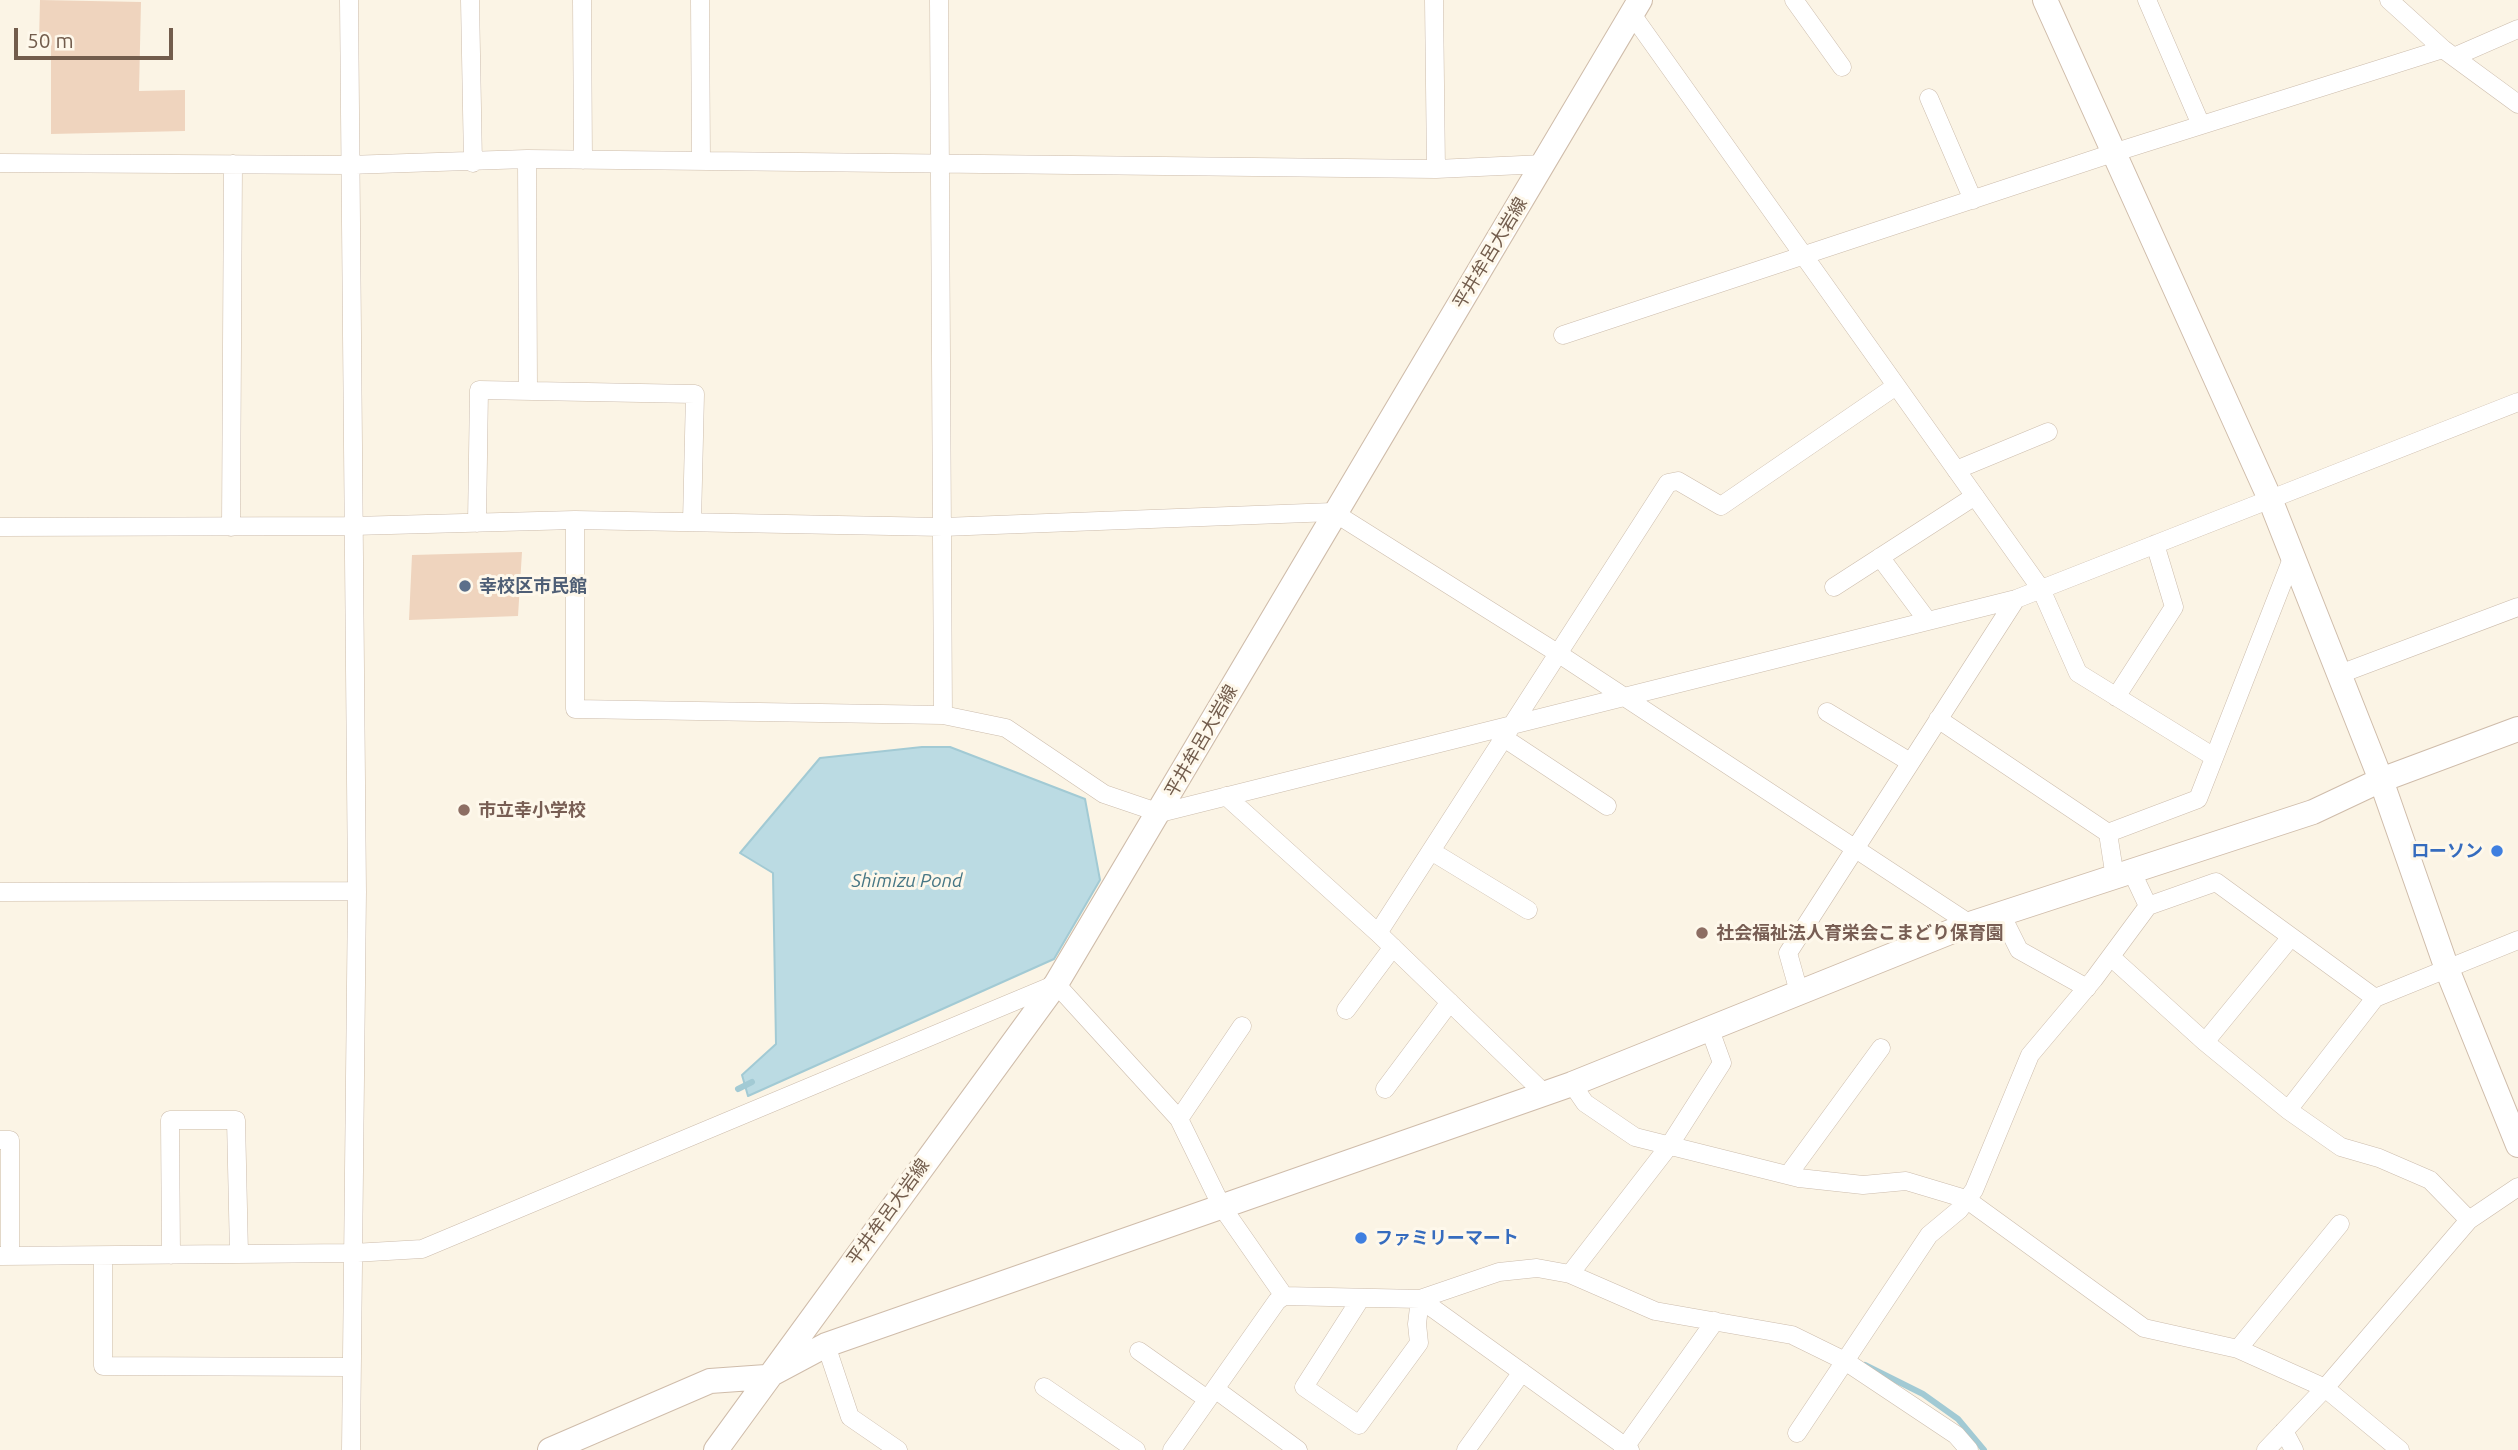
<!DOCTYPE html>
<html>
<head>
<meta charset="utf-8">
<style>
	body { margin:0 }
	#map { position:relative; width:2518px; height:1450px; overflow:hidden; background:#fbf4e5; font-family:Ubuntu,sans-serif }
	canvas { display:block }
	.scale { position:absolute; left:14px; top:28px; width:159px; height:32px; box-sizing:border-box; border:4px solid #725c4c; border-top:0; padding-left:9px; font-size:21px; line-height:24px; white-space:nowrap; color:#725c4c; -webkit-text-stroke:5px #fef8eb; paint-order:stroke }
</style>
</head>
<body>
<div id="map">
<canvas width="2518" height="1450"></canvas>
<div class="scale">50 m</div>
</div>
<script>
const context = document.querySelector('canvas').getContext('2d');
context.lineJoin = 'round';
function fill(path, color) {
  context.fillStyle = color;
  context.fill(path, 'evenodd');
}
function shape(rows) {
  const path = new Path2D();
  for (const r of rows) {
    path.moveTo(r[0], r[1]);
    for (let i = 2; i < r.length; i += 2) path.lineTo(r[i], r[i + 1]);
  }
  return path;
}
function strokePath(path, color, width, dash) {
  context.strokeStyle = color;
  context.lineWidth = width;
  context.lineCap = dash ? 'butt' : 'round';
  context.setLineDash(dash || []);
  context.stroke(path);
}
function label(font, color, halo, rows, align = 'center') {
  context.font = font + ' Ubuntu,"Noto Sans JP",sans-serif';
  context.lineWidth = 6;
  context.setLineDash([]);
  context.textBaseline = 'middle';
  context.strokeStyle = halo;
  context.fillStyle = color;
  for (const [text, x, y, turn = 0] of rows) {
    context.save();
    context.translate(x, y);
    context.rotate((+turn || 0) * Math.PI / 180);
    context.textAlign = isNaN(turn) ? turn : align;
    if (halo) context.strokeText(text, 0, 0);
    context.fillText(text, 0, 0);
    context.restore();
  }
}
const water = shape([
	[922,747,950,747,1085,799,1100,880,1054,959,748,1096,742,1075,776,1044,773,873,740,853,820,758,922,747]
]);
fill(water, '#bbdbe3');
strokePath(water, '#a2cad4', 2);
strokePath(shape([
	[738,1089,752,1082],
	[1865,1365,1923,1394,1958,1419,1984,1450]
]), '#a2cad4', 6);
fill(shape([
	[40,0,141,2,139,91,185,90,185,131,51,134,51,41,39,41],
	[522,552,518,616,409,620,412,555]
]), '#efd4be');
const street = shape([
	[349,0,357,891,351,1450],
	[470,0,473,163],
	[582,0,583,160],
	[700,0,701,161],
	[939,0,943,715],
	[1434,0,1436,169],
	[1794,0,1842,67],
	[2147,0,2201,125],
	[2389,0,2443,49,2518,104],
	[1631,13,2041,589,2078,673,2214,757],
	[2456,56,2518,29],
	[1929,98,1973,200],
	[527,159,528,391],
	[0,163,348,165,527,159,1436,169,1544,164],
	[1563,335,2116,152,2443,49],
	[1956,470,2048,432],
	[575,520,575,709,943,715,1006,728,1104,794,1160,813,2016,599,2518,402],
	[477,523,479,390,695,394,692,522],
	[0,527,353,526,575,520,943,527,1333,512,1559,654,1970,924],
	[231,527,233,164],
	[1880,557,1927,620],
	[1834,587,1975,496],
	[2340,674,2518,607],
	[2116,697,2174,607,2155,544],
	[1827,712,1910,762],
	[1938,719,2108,833,2115,878],
	[1504,738,1607,806],
	[1226,796,1378,933,1545,1094],
	[2108,833,2198,799,2293,556],
	[1431,851,1528,910],
	[0,892,357,891],
	[2148,906,2216,882,2375,998],
	[2002,916,2019,950,2087,988],
	[1378,933,1668,483,1678,481,1721,506,1896,386],
	[2111,957,2205,1042,2288,1110,2341,1147,2379,1158,2430,1180,2469,1220],
	[1799,992,1788,953,2016,599],
	[1346,1010,1393,947],
	[2205,1042,2291,937],
	[1572,1084,1585,1103,1635,1137,1799,1178,1863,1185,1906,1181,1966,1199,2144,1328,2238,1349,2325,1388,2400,1450],
	[1385,1089,1450,1002],
	[2288,1110,2375,998,2518,940],
	[1179,1119,1242,1026],
	[0,1140,10,1140,10,1256],
	[1788,1175,1881,1048],
	[171,1255,170,1120,236,1120,239,1254],
	[0,1256,353,1253,422,1249,1056,984,1179,1119,1222,1207,1284,1296],
	[103,1256,103,1366,350,1367],
	[1570,1274,1669,1146,1722,1063,1709,1027],
	[1361,1298,1304,1387,1359,1425,1419,1343,1417,1324,1420,1299,1630,1450],
	[826,1345,850,1417,898,1450],
	[2238,1349,2340,1224],
	[1139,1351,1207,1399],
	[1044,1387,1136,1450],
	[1215,1389,1298,1450],
	[2284,1431,2294,1450],
	[1797,1433,1929,1235,1959,1210,1974,1190,2030,1055,2094,979,2148,906,2131,870],
	[1172,1450,1277,1301,1284,1296,1420,1299,1499,1272,1537,1268,1570,1274,1655,1311,1792,1335,1845,1361,1956,1435,1969,1450],
	[1466,1450,1522,1372],
	[1623,1450,1715,1321],
	[2266,1450,2325,1388,2469,1220,2518,1187]
]);
const secondary = shape([
	[2045,0,2270,499,2381,780,2447,969,2518,1145],
	[550,1450,710,1381,766,1377,826,1345,1572,1084,1970,924,2313,812,2381,780,2518,729],
	[716,1450,1056,984,1640,0]
]);
strokePath(street, '#ccbcac', 19);
strokePath(secondary, '#cfbcaa', 26);
strokePath(street, '#fff', 18);
strokePath(secondary, '#fff', 24);
for (const [x, y, r, color] of [
	[465,586,7,"#5c6f8a"],
	[464,810,7,"#8d6e63"],
	[2497,851,7,"#3f7fe0"],
	[1702,933,7,"#8d6e63"],
	[1361,1238,7,"#3f7fe0"]
]) {
  const dot = new Path2D();
  dot.arc(x, y, r, 0, 2 * Math.PI);
  context.fillStyle = color;
  context.fill(dot);
  strokePath(dot, '#fef8eb', 2.5);
}
label('18px', '#725c4c', '#fef8eb', [
	["平井牟呂大岩線",1490,253,-59],
	["平井牟呂大岩線",1201,741,-60],
	["平井牟呂大岩線",888,1212,-54]
]);
label('bold 18px', '#4e5e75', '#fef8eb', [
	["幸校区市民館",479,586]
], 'left');
label('bold 18px', '#785e54', '#fef8eb', [
	["市立幸小学校",478,810],
	["社会福祉法人育栄会こまどり保育園",1716,933]
], 'left');
label('bold 18px', '#366cbe', '#fef8eb', [
	["ローソン",2483,851],
	["ファミリーマート",1375,1238,"left"]
], 'right');
label('italic 19px', '#477785', '#fef8eb', [
	["Shimizu Pond",907,881]
]);
</script>
</body>
</html>
